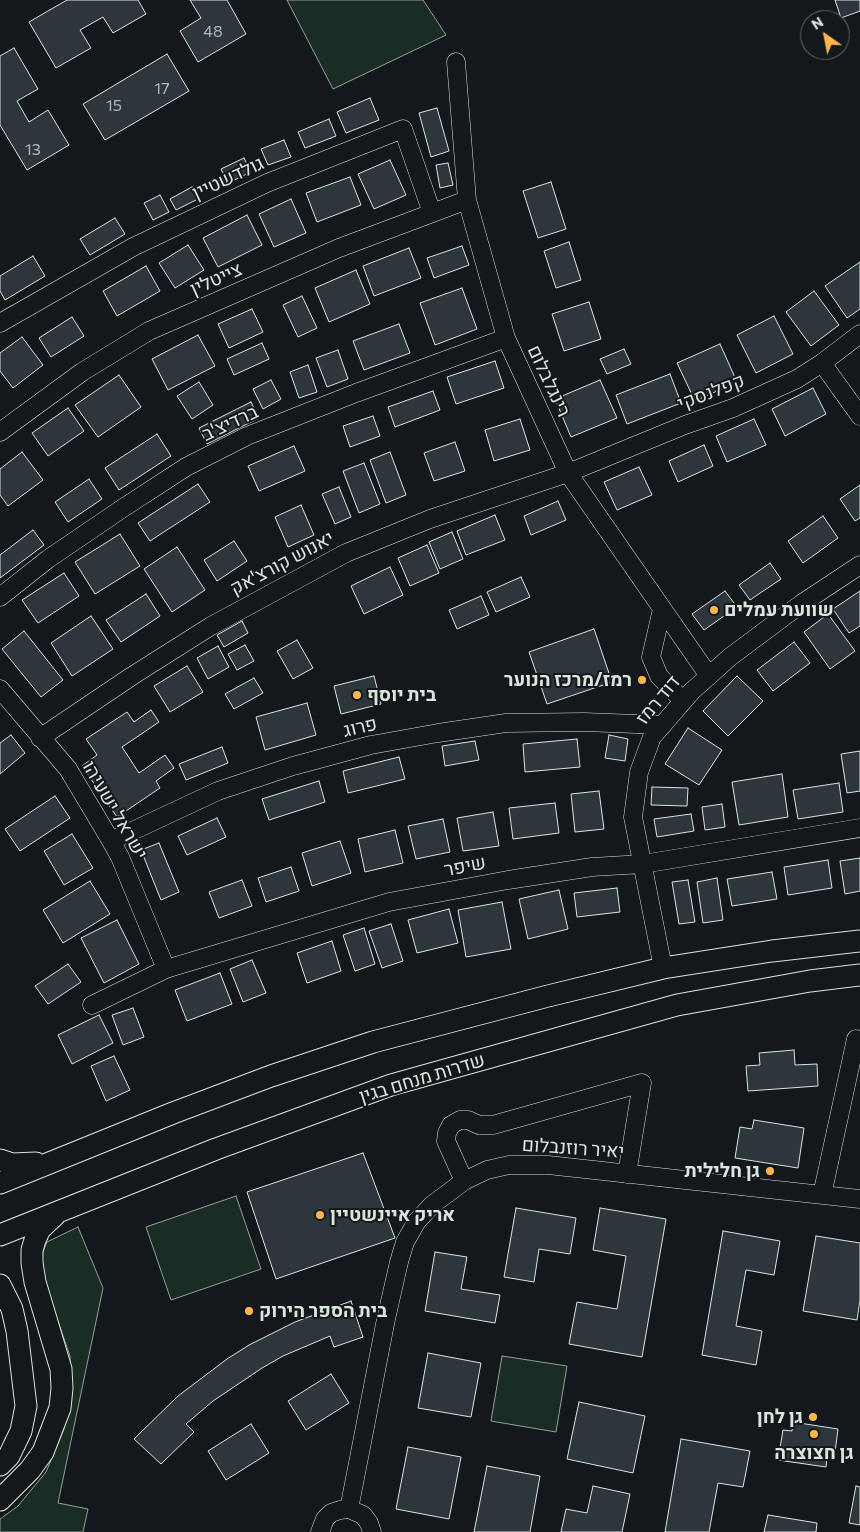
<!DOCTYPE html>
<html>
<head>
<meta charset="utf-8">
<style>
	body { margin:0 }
	#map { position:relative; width:860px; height:1532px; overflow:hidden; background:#14181c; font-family:Commissioner,sans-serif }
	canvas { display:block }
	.north { position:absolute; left:800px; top:10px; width:50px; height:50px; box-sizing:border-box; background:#14181c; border:1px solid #626a69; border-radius:50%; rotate:327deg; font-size:14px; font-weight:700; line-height:20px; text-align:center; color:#d8e6dc }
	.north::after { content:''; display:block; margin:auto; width:18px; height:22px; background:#ffb74d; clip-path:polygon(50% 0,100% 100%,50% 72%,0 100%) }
</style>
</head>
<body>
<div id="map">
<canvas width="860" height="1532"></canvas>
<div class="north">N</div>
</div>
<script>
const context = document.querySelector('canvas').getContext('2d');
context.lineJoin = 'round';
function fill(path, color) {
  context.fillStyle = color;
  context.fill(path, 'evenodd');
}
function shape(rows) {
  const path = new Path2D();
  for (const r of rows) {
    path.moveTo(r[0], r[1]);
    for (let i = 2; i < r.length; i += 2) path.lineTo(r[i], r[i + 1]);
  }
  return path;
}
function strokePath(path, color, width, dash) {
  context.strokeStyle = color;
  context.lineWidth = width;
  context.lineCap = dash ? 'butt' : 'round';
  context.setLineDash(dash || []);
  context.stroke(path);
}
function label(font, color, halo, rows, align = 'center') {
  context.font = font + ' Commissioner,Heebo,sans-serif';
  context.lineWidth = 4;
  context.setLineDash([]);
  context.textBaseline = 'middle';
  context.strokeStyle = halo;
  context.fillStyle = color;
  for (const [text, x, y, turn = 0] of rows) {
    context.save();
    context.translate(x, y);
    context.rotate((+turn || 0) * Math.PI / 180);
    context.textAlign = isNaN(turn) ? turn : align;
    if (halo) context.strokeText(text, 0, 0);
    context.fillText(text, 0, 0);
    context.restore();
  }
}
const green = shape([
	[287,0,423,0,446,35,333,89,287,0],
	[236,1196,261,1269,171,1300,146,1227,236,1196],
	[78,1227,103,1288,58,1503,88,1509,83,1532,0,1532,0,1519,18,1506,46,1472,64,1429,72,1394,70,1356,44,1281,40,1259,47,1242,78,1227],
	[502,1356,567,1366,556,1432,491,1421,502,1356]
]);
fill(green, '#1a2d24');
strokePath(green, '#939e99', 1);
const building = shape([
	[67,0,138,0,146,14,113,33,103,17,80,30,91,48,56,68,29,22,67,0],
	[190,0,227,0,246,34,198,62,180,31,201,18,190,0],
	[835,0,860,0,860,11,841,18,835,0],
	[14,48,38,89,17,101,29,122,48,110,69,145,27,170,0,125,0,56,14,48],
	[167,54,189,91,105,140,83,104,167,54],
	[370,98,379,120,346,133,337,112,370,98],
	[437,108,449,151,431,157,419,113,437,108],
	[329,119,336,136,305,148,298,132,329,119],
	[284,140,291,157,268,165,261,149,284,140],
	[244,158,251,172,228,183,221,169,244,158],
	[390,160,406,195,374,209,358,174,390,160],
	[448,163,453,185,440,188,436,165,448,163],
	[350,177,361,205,317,222,306,193,350,177],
	[551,182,566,229,538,238,523,191,551,182],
	[192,187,198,199,176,210,170,199,192,187],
	[160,195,169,212,153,220,144,203,160,195],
	[291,199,306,233,274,247,259,214,291,199],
	[247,215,262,245,218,267,203,238,247,215],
	[115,218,125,234,90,255,80,239,115,218],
	[569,242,581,280,556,288,544,251,569,242],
	[188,245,204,270,175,288,159,263,188,245],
	[462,246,469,265,434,278,427,258,462,246],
	[409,248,421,278,374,296,363,266,409,248],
	[33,256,45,276,5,300,0,291,0,276,33,256],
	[860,262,860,309,847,318,825,286,860,262],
	[146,266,160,291,117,316,103,291,146,266],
	[356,270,370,304,329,322,315,288,356,270],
	[462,288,477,329,435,345,420,303,462,288],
	[814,291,839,325,811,346,786,312,814,291],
	[302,296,317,328,298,337,283,305,302,296],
	[589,302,601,339,564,351,552,314,589,302],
	[252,309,263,332,229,348,218,324,252,309],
	[774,316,793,354,756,373,737,335,774,316],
	[72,317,84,336,51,357,39,338,72,317],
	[399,324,410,353,364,370,353,341,399,324],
	[198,335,215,366,168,390,152,359,198,335],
	[22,337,43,365,13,388,0,371,0,353,22,337],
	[262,343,269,359,234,375,227,359,262,343],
	[720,344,737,382,695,401,677,363,720,344],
	[624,349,631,364,607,374,600,359,624,349],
	[338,350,348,379,327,387,316,358,338,350],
	[495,361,504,388,456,404,447,377,495,361],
	[308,365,317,392,299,398,290,372,308,365],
	[670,374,681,403,627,424,616,395,670,374],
	[119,375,141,407,98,437,75,405,119,375],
	[271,380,281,399,263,409,253,389,271,380],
	[600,380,617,418,571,437,555,399,600,380],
	[199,382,213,405,192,419,177,396,199,382],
	[813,388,826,414,785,436,772,409,813,388],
	[433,391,440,410,395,427,388,407,433,391],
	[251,402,259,418,207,444,199,428,251,402],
	[68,408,84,431,48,456,32,433,68,408],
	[373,416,380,436,350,447,343,426,373,416],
	[520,419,530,450,494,461,485,430,520,419],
	[754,419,766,445,727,462,716,436,754,419],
	[157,434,171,456,119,490,105,468,157,434],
	[455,442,465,471,434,481,424,453,455,442],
	[704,445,713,466,678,482,669,461,704,445],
	[294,446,305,471,259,491,248,466,294,446],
	[22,452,43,480,8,506,0,495,0,469,22,452],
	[390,452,406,495,386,503,370,460,390,452],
	[364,463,380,504,359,513,343,471,364,463],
	[639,467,652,495,617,510,604,482,639,467],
	[89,479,102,499,68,522,55,502,89,479],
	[198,484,210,502,150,541,138,523,198,484],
	[860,485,860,518,855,521,840,499,860,485],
	[339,487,351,517,335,524,322,494,339,487],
	[558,501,566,520,531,535,524,516,558,501],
	[301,505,314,535,288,547,275,517,301,505],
	[495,515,505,540,466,555,457,531,495,515],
	[823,516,838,538,803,563,788,541,823,516],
	[33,530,44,545,0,578,0,555,33,530],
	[452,532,463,559,440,569,429,542,452,532],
	[120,534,140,566,95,594,75,562,120,534],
	[234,541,247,561,217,581,204,560,234,541],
	[427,545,439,573,410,586,398,558,427,545],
	[177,547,205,590,172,612,144,569,177,547],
	[770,563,781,579,750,600,739,585,770,563],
	[390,567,403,595,364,614,351,586,390,567],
	[64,573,79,596,38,623,22,600,64,573],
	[521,577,530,597,496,612,487,592,521,577],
	[725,591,737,607,704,630,692,614,725,591],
	[860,591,860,626,849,633,833,609,860,591],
	[146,594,160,616,121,642,106,620,146,594],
	[481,596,489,615,457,629,449,610,481,596],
	[828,614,855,651,830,669,804,632,828,614],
	[91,616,113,649,72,676,51,643,91,616],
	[242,621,248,633,224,647,217,635,242,621],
	[594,629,612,682,547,704,529,652,594,629],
	[24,631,63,680,41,697,2,649,24,631],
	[297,640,313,668,293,679,277,651,297,640],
	[794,642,810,663,773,691,757,670,794,642],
	[245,645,254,661,237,670,228,654,245,645],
	[218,646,229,667,208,679,197,658,218,646],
	[187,666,203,692,170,712,154,686,187,666],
	[374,676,381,704,341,714,334,686,374,676],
	[737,676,763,701,728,736,703,711,737,676],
	[254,678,263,693,234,709,225,694,254,678],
	[307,703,316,735,265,750,256,717,307,703],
	[151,710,159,722,122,747,139,773,165,755,174,768,156,781,160,788,117,817,82,766,97,755,86,739,127,712,134,722,151,710],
	[688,728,722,750,699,785,665,764,688,728],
	[11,735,25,753,0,774,0,743,11,735],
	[609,735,628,739,625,761,605,758,609,735],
	[577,739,580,767,525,772,523,744,577,739],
	[475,741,479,760,445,766,442,746,475,741],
	[222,747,228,763,186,780,179,764,222,747],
	[860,751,860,791,847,793,841,754,860,751],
	[399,757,405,779,348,793,343,771,399,757],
	[782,774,788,817,739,825,732,782,782,774],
	[319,781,325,802,269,820,262,799,319,781],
	[839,783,843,812,798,819,793,790,839,783],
	[652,787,688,788,687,806,651,805,652,787],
	[599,791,604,829,575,832,571,794,599,791],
	[55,796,70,818,20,851,5,829,55,796],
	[555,803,559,833,513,839,509,808,555,803],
	[722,804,725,827,705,830,702,807,722,804],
	[493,812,499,846,463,851,457,818,493,812],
	[691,814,694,831,657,837,654,819,691,814],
	[217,818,226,837,187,855,178,836,217,818],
	[443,819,450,852,416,859,408,826,443,819],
	[395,830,403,863,365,872,358,839,395,830],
	[72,834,93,868,64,885,44,851,72,834],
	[340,841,351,873,312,886,302,853,340,841],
	[159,843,179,892,161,900,141,850,159,843],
	[860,858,860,891,845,894,840,861,860,858],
	[828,860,832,888,788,895,784,867,828,860],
	[291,867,299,891,266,902,258,878,291,867],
	[772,872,777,899,732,906,727,879,772,872],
	[717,878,723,920,703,923,697,882,717,878],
	[242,880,252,906,219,918,209,892,242,880],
	[688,880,695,922,679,924,672,882,688,880],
	[90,881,110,914,63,943,43,910,90,881],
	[617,888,620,912,577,917,574,893,617,888],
	[559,890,568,929,528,939,519,899,559,890],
	[502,902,511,949,466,957,458,910,502,902],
	[449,909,458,943,417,953,408,920,449,909],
	[117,920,139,964,104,983,81,938,117,920],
	[391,924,403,961,382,968,369,931,391,924],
	[364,928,375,964,355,971,343,935,364,928],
	[332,941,341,971,307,983,297,953,332,941],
	[252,960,266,993,243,1002,230,969,252,960],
	[68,964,81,982,48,1004,35,986,68,964],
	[220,973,232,1004,187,1021,175,990,220,973],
	[133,1008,144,1037,123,1045,112,1015,133,1008],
	[99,1015,113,1043,72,1064,58,1035,99,1015],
	[794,1050,795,1065,817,1064,818,1086,748,1091,746,1066,760,1065,759,1053,794,1050],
	[114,1056,130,1090,106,1101,91,1066,114,1056],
	[754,1120,804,1128,798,1168,735,1158,740,1127,752,1129,754,1120],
	[363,1153,395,1238,276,1279,247,1192,363,1153],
	[516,1208,576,1218,570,1254,539,1249,534,1282,504,1277,516,1208],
	[600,1208,666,1219,642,1357,569,1344,577,1302,617,1309,626,1256,593,1250,600,1208],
	[723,1231,780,1241,774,1275,746,1270,736,1326,762,1331,756,1365,702,1355,723,1231],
	[816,1236,860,1243,860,1300,857,1320,803,1311,816,1236],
	[435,1252,467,1257,461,1289,500,1295,495,1323,425,1311,435,1252],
	[351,1301,363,1337,334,1347,330,1336,283,1356,262,1368,213,1401,186,1424,194,1432,161,1464,134,1439,178,1396,227,1359,249,1345,295,1322,351,1301],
	[428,1353,481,1363,471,1417,418,1408,428,1353],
	[331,1374,349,1403,306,1430,288,1401,331,1374],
	[579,1402,645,1416,633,1473,567,1459,579,1402],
	[793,1422,838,1429,834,1460,827,1458,826,1467,778,1460,783,1430,792,1431,793,1422],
	[251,1424,269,1453,226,1480,208,1451,251,1424],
	[681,1439,750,1451,743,1487,718,1483,709,1532,665,1532,681,1439],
	[408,1447,461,1457,449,1519,396,1509,408,1447],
	[487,1466,540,1476,530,1532,474,1532,487,1466],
	[593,1486,630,1494,622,1532,561,1532,566,1509,587,1513,593,1486],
	[856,1486,860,1487,860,1525,849,1523,856,1486],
	[768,1515,817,1523,816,1532,764,1532,768,1515]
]);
fill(building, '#2c363c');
strokePath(building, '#d8e6dc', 1);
const minor = shape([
	[456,62,467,200,506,338,568,473,709,676],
	[0,323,133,247,267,183,403,129,432,213],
	[822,363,860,416],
	[0,432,82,372,149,331,339,248,467,200],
	[0,597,48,559,123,508,186,467,247,436,356,393,506,338],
	[662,609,651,657,659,676,683,701],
	[0,689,68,769,111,841,120,857,166,969],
	[40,738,132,676,211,626,346,553,430,519,568,473,685,425,733,408,797,379,822,363,860,334],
	[111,841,218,791,293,766,371,745,438,733,506,723,584,722,663,725],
	[663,968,633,817,639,772,652,737,692,691,730,657,801,604,860,565],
	[92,1005,166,969,389,902,508,880,592,867,643,864,860,828],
	[464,1181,446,1141,447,1133,451,1125,460,1120,468,1120,479,1125,493,1125,642,1083,627,1174],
	[822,1195,856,1039],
	[349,1509,386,1319,399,1262,405,1242,417,1221,432,1205,464,1181,487,1170,509,1165,548,1165,860,1199],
	[320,1532,325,1519,331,1513,340,1510,349,1509,363,1515,369,1523,372,1532]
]);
const major = shape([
	[0,1160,12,1164,36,1163],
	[0,1183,173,1113,271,1076,373,1042,548,996,663,968,772,951,860,941],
	[0,1235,216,1149,391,1085,677,1005,810,981,860,975],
	[0,1285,12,1309,17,1331,26,1406,21,1431,9,1456,0,1465],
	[0,1500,30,1470,43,1452,60,1408,62,1388,61,1369,35,1282,32,1263,32,1250,35,1240,40,1229,55,1215]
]);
strokePath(minor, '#d8e6dc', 19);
strokePath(major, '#d8e6dc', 23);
strokePath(minor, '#14181c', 18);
strokePath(major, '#14181c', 21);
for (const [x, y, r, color] of [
	[714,610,5,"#ffb74d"],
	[642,680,5,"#ffb74d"],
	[357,695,5,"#ffb74d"],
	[770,1171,5,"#ffb74d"],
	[320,1215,5,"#ffb74d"],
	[249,1311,5,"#ffb74d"],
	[813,1417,5,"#ffb74d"],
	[814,1434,5,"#ffb74d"]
]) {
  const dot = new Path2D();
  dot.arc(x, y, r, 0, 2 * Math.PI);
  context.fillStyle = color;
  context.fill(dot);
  strokePath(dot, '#14181c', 2);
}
label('16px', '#adbab4', null, [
	["48",213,32],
	["17",162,89],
	["15",114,106],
	["13",33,150]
]);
label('19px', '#d8e6dc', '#14181c', [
	["גולדשטיין",228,178,-25],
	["צייטלין",216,279,-24],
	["רינגלבלום",549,381,65],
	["קפלנסקי",711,392,-21],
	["ברדיצ'ב",230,423,-25],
	["יאנוש קורצ'אק",282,563,-28],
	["דוד רמז",658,700,-50],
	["פרוג",360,727,-13],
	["ישראל ישעיהו",115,810,60],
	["שיפר",465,866,-11],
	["שדרות מנחם בגין",422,1078,-17],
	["יאיר רוזנבלום",573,1148,4]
]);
label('bold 19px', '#d8e6dc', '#14181c', [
	["שוועת עמלים",724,610],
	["רמז/מרכז הנוער",632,680,"right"],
	["בית יוסף",367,695],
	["גן חלילית",760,1171,"right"],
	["אריק איינשטיין",330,1215],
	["בית הספר הירוק",259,1311],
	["גן לחן",803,1417,"right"],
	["גן חצוצרה",814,1453,"center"]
], 'left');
</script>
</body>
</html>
